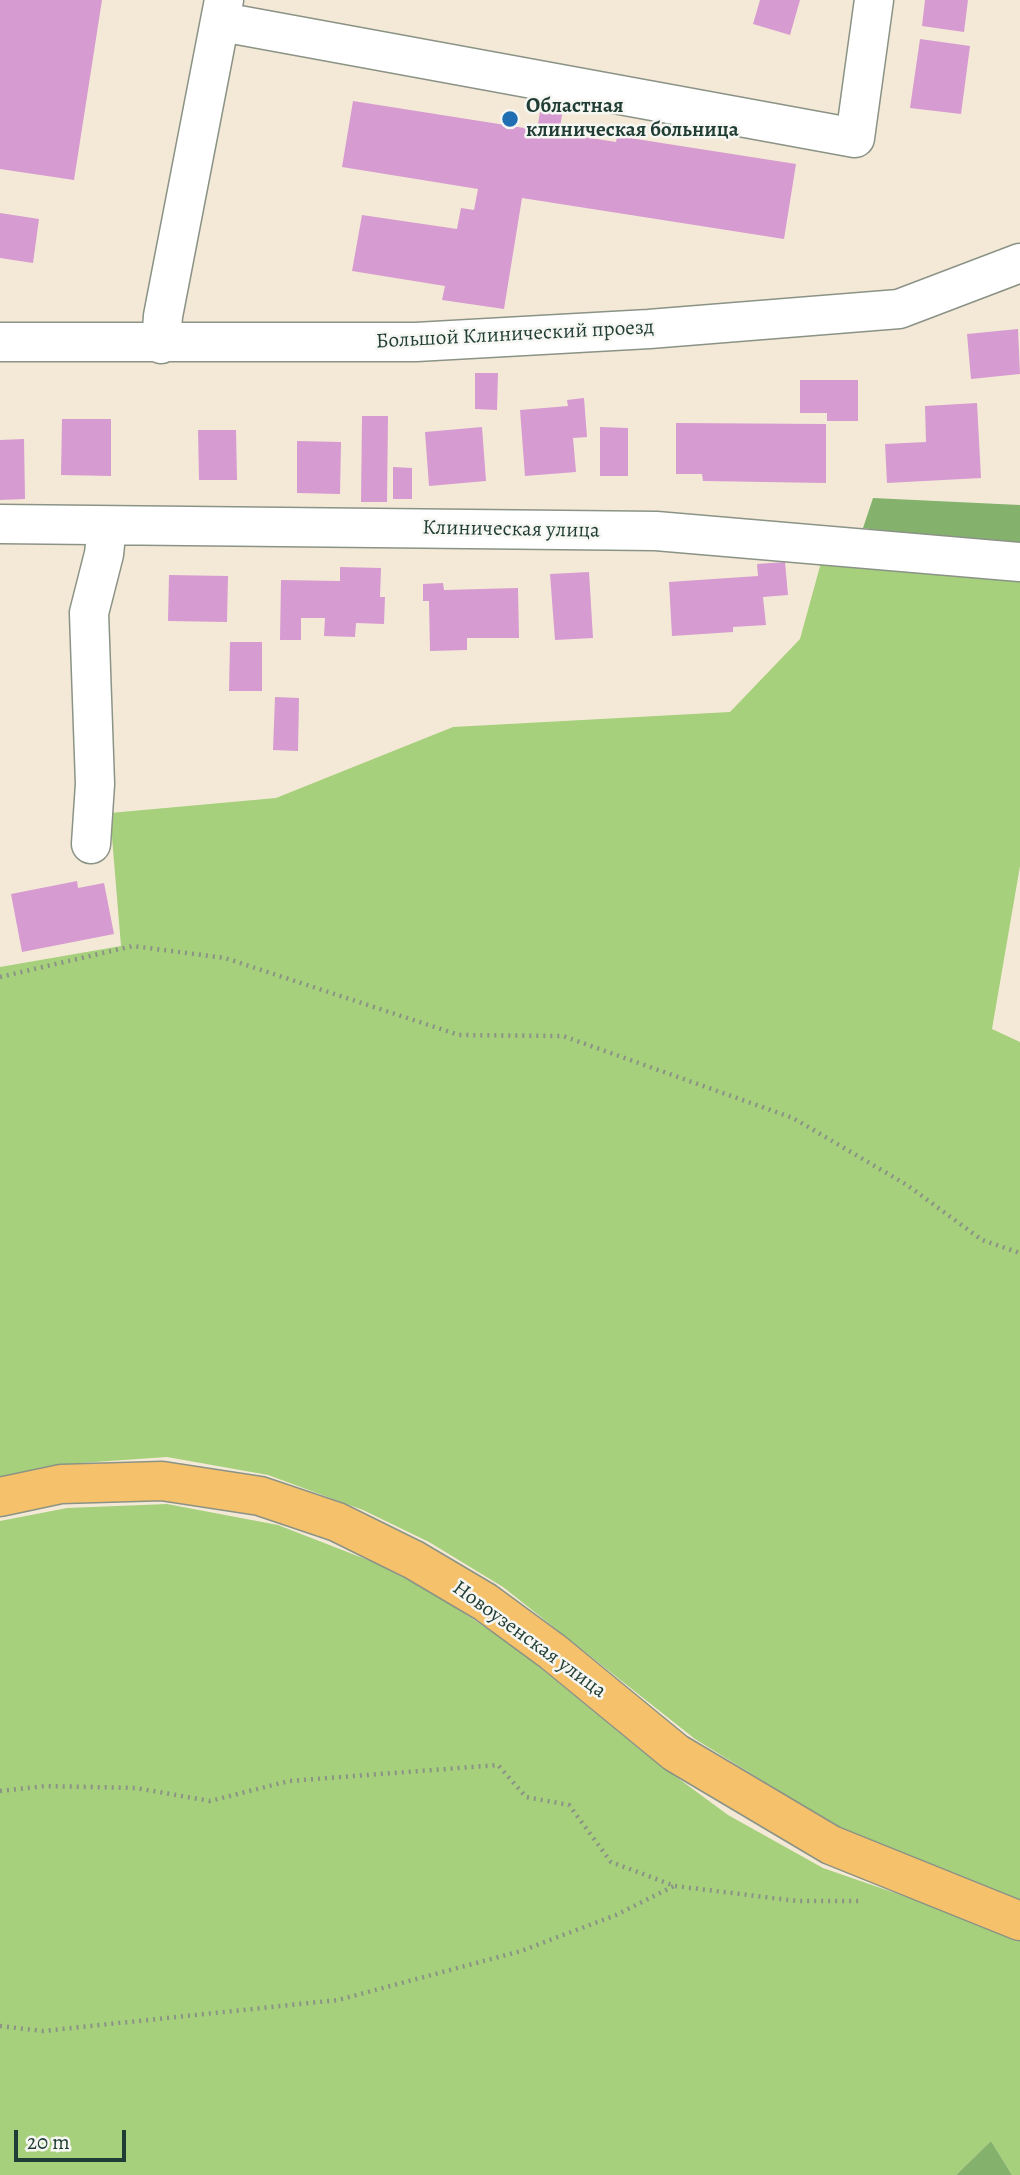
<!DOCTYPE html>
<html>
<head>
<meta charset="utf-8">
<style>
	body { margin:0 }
	#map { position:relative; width:1020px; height:2175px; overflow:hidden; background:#f4e9d7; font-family:Alegreya,serif }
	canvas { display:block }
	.scale { position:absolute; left:14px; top:2130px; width:112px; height:32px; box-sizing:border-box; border:4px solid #1f3d34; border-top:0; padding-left:9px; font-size:21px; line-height:24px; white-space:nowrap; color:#1f3d34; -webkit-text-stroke:5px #f6f6f2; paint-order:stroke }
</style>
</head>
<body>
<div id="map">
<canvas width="1020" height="2175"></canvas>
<div class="scale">20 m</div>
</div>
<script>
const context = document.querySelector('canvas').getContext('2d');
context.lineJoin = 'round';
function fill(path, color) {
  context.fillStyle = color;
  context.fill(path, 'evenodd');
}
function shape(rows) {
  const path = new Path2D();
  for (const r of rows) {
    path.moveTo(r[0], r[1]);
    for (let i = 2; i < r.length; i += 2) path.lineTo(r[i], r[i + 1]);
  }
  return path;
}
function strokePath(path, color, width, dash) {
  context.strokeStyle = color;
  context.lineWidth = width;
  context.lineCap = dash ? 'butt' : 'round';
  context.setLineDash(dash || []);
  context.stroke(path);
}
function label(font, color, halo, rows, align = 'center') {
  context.font = font + ' Alegreya,serif';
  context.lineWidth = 5;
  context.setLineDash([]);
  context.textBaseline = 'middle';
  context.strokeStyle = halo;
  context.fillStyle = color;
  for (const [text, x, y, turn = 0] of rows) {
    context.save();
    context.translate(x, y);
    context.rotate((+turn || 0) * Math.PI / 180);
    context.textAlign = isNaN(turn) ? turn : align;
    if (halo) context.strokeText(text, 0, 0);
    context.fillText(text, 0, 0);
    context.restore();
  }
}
fill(shape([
	[822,559,1020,572,1020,866,992,1029,1020,1042,1020,1902,844,1831,695,1739,503,1587,429,1542,363,1510,268,1475,167,1457,67,1464,0,1477,0,967,121,946,110,813,276,798,453,727,730,712,800,639],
	[167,1504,278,1525,373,1562,437,1595,516,1648,648,1756,728,1815,823,1868,953,1913,1020,1941,1020,2175,1012,2175,991,2141,956,2175,0,2175,0,1521,67,1508]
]), '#a6d07c');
fill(shape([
	[873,498,1020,505,1020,548,863,528],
	[991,2141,1012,2175,956,2175]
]), '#84b26c');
fill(shape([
	[0,0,102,0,74,180,0,169],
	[760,0,800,0,790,35,753,24],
	[925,0,968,0,964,32,922,26],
	[920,39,970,46,961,114,910,108],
	[353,101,537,130,541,106,563,109,559,133,616,142,617,136,796,164,784,239,522,198,504,309,442,300,445,286,352,271,362,215,457,229,461,208,474,210,478,189,342,167],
	[0,213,39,219,33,263,0,258],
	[1018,329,1020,374,971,379,967,334],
	[475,373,498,373,497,410,475,409],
	[800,380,858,380,858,421,827,421,827,413,800,413],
	[584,398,587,437,573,438,576,472,525,476,520,410,568,406,567,400],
	[977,403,981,478,887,483,885,444,926,442,925,406],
	[362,416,388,416,387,502,361,502],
	[62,419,111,419,111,476,61,475],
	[676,423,826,424,826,483,703,481,702,474,676,474],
	[482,427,486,481,429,486,425,432],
	[600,427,628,428,628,476,600,476],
	[198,430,236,430,237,480,199,480],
	[24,439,25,499,0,500,0,440],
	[297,441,341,442,340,494,297,493],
	[393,467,412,468,412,499,393,499],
	[785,562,788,595,763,597,766,625,733,627,733,632,672,636,669,582,758,576,757,564],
	[340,567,381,568,380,597,385,597,384,624,356,623,355,637,324,636,325,618,301,618,301,640,280,640,281,580,340,581],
	[589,572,593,638,555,640,550,574],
	[169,575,228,576,227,622,168,621],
	[443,583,444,590,518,588,519,638,467,638,467,650,430,651,429,601,423,601,423,584],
	[230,642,262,642,262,691,229,691],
	[275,697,299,698,298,751,273,750],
	[77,881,78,888,104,883,114,934,22,952,11,894]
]), '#d69bd0');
const minor = shape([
	[222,22,855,138,874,0],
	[0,342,416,342,649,329,899,309,1020,263],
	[161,344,163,316,224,0],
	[0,524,656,531,1020,562],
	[91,844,95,784,89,613,104,554,107,526]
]);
const major = shape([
	[0,1497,61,1484,162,1481,260,1496,337,1522,414,1560,485,1602,553,1652,676,1753,831,1845,1020,1921]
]);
strokePath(minor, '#8a9386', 41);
strokePath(major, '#8a9386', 41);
strokePath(shape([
	[0,977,133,946,225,958,459,1035,563,1036,793,1118,907,1185,982,1240,1020,1253],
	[0,1791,45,1786,136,1788,210,1801,289,1781,498,1765,526,1797,569,1805,611,1862,675,1886,797,1901,862,1901],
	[0,2026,43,2031,338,2000,521,1951,616,1915,674,1886]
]), '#8a9386', 4.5, [2, 5]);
strokePath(minor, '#fff', 38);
strokePath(major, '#f5c16b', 38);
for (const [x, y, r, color] of [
	[510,119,9,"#1f6fb2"]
]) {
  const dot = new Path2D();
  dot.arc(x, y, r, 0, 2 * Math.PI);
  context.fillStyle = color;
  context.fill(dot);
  strokePath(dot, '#f6f6f2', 2.5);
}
label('bold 21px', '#1f3d34', '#f6f6f2', [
	["Областная",526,107],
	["клиническая больница",526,131]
], 'left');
label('21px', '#1f3d34', '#f6f6f2', [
	["Большой Клинический проезд",515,335,-3],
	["Клиническая улица",511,530,1],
	["Новоузенская улица",529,1640,36]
]);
</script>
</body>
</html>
